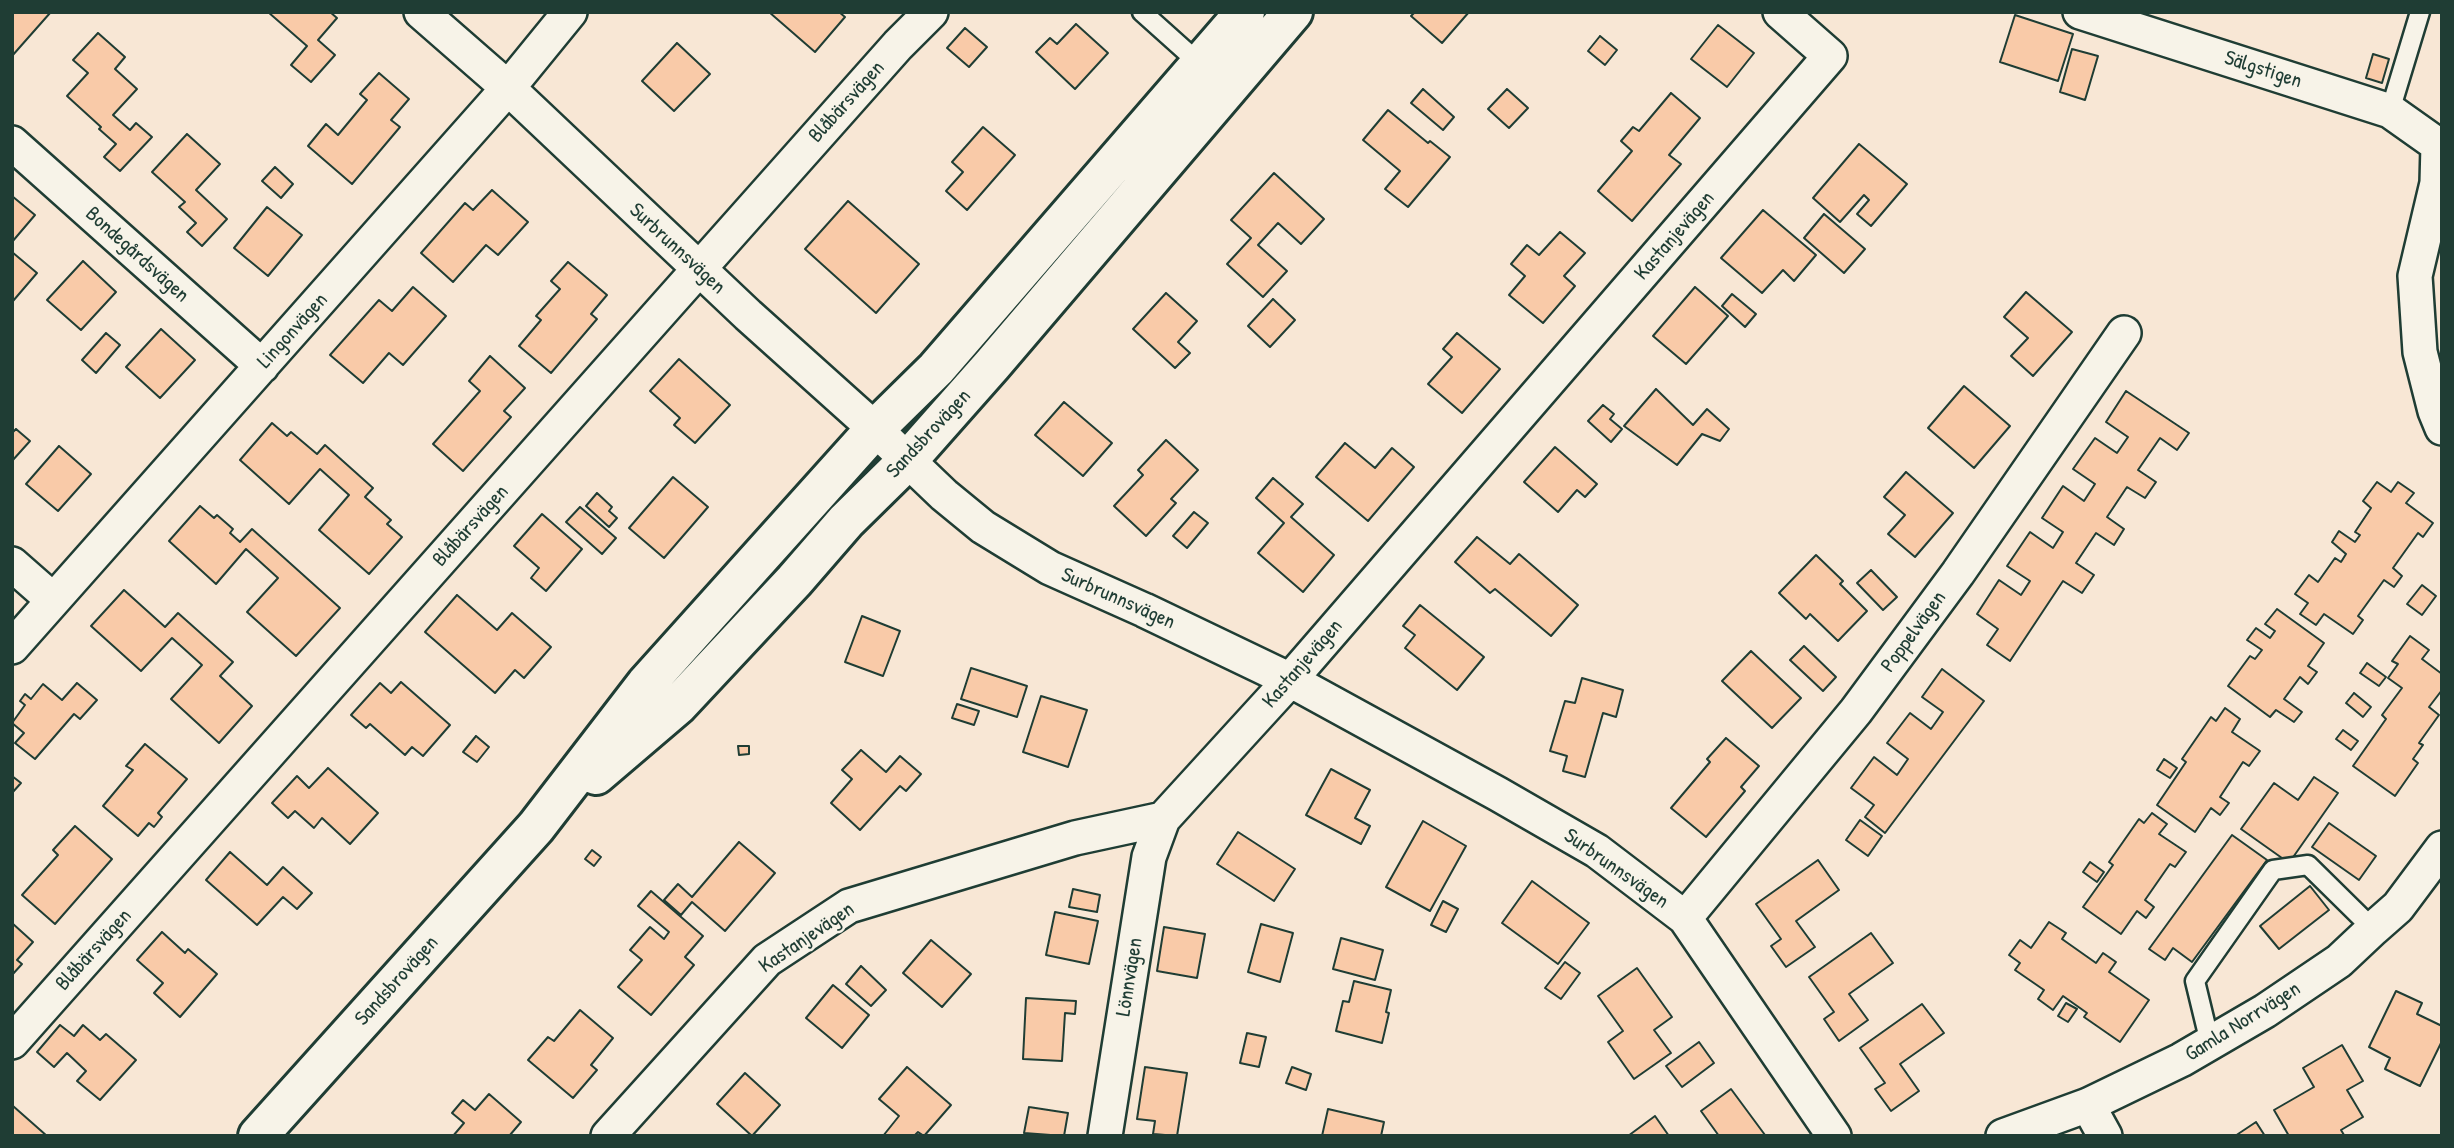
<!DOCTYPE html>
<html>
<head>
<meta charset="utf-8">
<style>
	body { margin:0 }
	#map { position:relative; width:2454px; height:1148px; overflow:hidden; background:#f8e7d5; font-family:"Patrick Hand",sans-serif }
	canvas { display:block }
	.frame { position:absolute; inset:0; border:14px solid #1f3d34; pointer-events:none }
</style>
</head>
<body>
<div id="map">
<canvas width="2454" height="1148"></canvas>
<div class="frame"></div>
</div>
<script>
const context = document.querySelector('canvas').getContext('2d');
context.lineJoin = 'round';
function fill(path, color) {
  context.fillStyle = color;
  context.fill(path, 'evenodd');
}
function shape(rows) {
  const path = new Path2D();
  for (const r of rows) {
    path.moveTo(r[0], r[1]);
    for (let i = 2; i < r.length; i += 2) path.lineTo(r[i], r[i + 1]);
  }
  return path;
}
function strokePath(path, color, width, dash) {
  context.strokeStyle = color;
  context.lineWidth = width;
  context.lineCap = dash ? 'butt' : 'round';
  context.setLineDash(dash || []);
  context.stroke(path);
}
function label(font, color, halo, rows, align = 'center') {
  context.font = font + ' "Patrick Hand",sans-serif';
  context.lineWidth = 5;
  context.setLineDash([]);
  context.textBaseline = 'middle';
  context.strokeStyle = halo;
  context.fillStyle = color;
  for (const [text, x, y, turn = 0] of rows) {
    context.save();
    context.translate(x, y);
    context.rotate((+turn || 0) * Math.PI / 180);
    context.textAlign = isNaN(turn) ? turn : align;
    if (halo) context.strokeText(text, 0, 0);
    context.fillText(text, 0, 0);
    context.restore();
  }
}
const building = shape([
	[12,12,50,13,12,56,12,12],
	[268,12,330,12,337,18,318,40,335,55,311,82,291,65,307,46,268,12],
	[769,12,839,12,845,17,815,52,769,12],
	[1415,12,1469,12,1442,43,1411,16,1415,12],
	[2015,15,2073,34,2058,81,2000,62,2015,15],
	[1076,24,1108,53,1075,89,1036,52,1050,38,1057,44,1076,24],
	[1718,25,1754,53,1727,87,1691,59,1718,25],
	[965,28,987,47,969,67,947,48,965,28],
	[98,33,125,57,115,69,137,89,113,115,130,130,136,123,152,137,120,171,104,157,116,144,99,129,101,127,67,96,88,73,73,60,98,33],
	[1600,36,1617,50,1605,65,1588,51,1600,36],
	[677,43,710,74,674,111,642,81,677,43],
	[2072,49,2098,56,2085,100,2060,92,2072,49],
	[2373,54,2389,59,2382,83,2366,78,2373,54],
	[379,73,409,99,391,120,400,127,352,184,308,146,326,124,338,135,367,100,360,94,379,73],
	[1423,89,1454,117,1443,130,1411,103,1423,89],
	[1507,89,1528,108,1509,128,1488,109,1507,89],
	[1671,93,1700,118,1669,155,1681,164,1632,221,1598,191,1632,151,1621,141,1633,127,1639,131,1671,93],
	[1388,110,1428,143,1430,141,1450,157,1408,207,1385,189,1400,171,1363,140,1388,110],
	[983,127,1015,155,967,210,946,191,963,172,952,162,983,127],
	[187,134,220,164,196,190,227,219,202,246,187,232,196,223,179,207,185,202,152,172,187,134],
	[1859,144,1907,184,1871,226,1857,214,1869,200,1864,195,1840,222,1813,198,1859,144],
	[275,167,293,184,281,198,262,181,275,167],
	[1274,173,1324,219,1301,244,1278,223,1258,245,1287,271,1263,297,1227,264,1251,238,1231,220,1274,173],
	[492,190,528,222,498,255,486,245,453,282,421,253,465,203,473,210,492,190],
	[12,196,35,215,12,242,12,196],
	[848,201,919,264,876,313,805,249,848,201],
	[267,207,302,235,268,276,234,248,267,207],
	[1763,210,1816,255,1794,281,1783,270,1762,293,1721,258,1763,210],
	[1824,214,1865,249,1844,273,1804,238,1824,214],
	[1560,232,1585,253,1564,276,1575,286,1543,323,1509,295,1525,276,1511,264,1527,245,1539,255,1560,232],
	[12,252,37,273,13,301,12,300,12,252],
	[83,261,116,292,81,330,47,300,83,261],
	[568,262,607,295,591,314,597,319,551,373,519,346,541,320,536,316,560,289,551,281,568,262],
	[413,287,446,316,403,365,389,353,363,383,330,355,379,300,392,311,413,287],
	[1695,287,1728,316,1686,364,1653,336,1695,287],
	[2026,292,2072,332,2033,376,2011,356,2028,338,2004,317,2026,292],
	[1166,293,1197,321,1178,342,1190,353,1175,368,1133,329,1166,293],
	[1732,294,1756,314,1745,327,1722,306,1732,294],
	[1273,299,1295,320,1270,347,1248,326,1273,299],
	[161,329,195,360,160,398,126,367,161,329],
	[106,333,120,345,96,373,82,360,106,333],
	[1457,333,1500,369,1462,413,1428,384,1452,357,1443,349,1457,333],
	[490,356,525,388,504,411,511,417,463,471,433,444,480,391,469,381,490,356],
	[679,359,730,405,695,443,674,425,680,418,650,391,679,359],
	[1964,386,2010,426,1974,468,1928,428,1964,386],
	[1656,389,1693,425,1707,409,1729,429,1720,441,1702,434,1677,465,1624,426,1656,389],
	[2126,391,2189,433,2177,450,2160,438,2138,470,2156,482,2145,498,2127,487,2107,517,2124,529,2114,545,2096,533,2076,563,2094,575,2082,593,2063,581,2010,661,1987,645,1998,629,1977,614,1999,580,2021,595,2030,581,2007,566,2030,532,2053,548,2063,532,2042,518,2063,486,2084,501,2095,484,2073,469,2095,438,2117,453,2128,437,2106,422,2126,391],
	[1064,402,1112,443,1083,476,1035,435,1064,402],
	[1603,405,1614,414,1610,419,1622,429,1611,442,1588,421,1603,405],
	[272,423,287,436,291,432,317,454,325,445,373,488,365,497,391,520,387,524,402,537,369,574,319,530,349,495,320,469,289,504,240,460,272,423],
	[16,429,30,441,12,461,12,433,16,429],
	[1166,440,1198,470,1171,499,1176,503,1146,536,1114,506,1143,475,1138,470,1166,440],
	[1345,443,1375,468,1392,448,1414,467,1368,521,1316,477,1345,443],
	[59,446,91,474,58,511,26,484,59,446],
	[1555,447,1597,484,1585,497,1577,490,1558,512,1524,482,1555,447],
	[1906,472,1953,513,1915,557,1888,534,1905,515,1884,497,1906,472],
	[673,477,708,507,664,558,629,528,673,477],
	[1273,478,1303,504,1291,517,1334,555,1303,592,1258,553,1284,523,1256,498,1273,478],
	[2377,482,2391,492,2398,482,2414,493,2406,503,2433,523,2423,537,2418,533,2393,568,2402,576,2394,587,2384,580,2358,616,2363,620,2353,634,2324,614,2316,625,2300,614,2308,603,2295,594,2309,575,2318,582,2335,558,2341,562,2346,554,2332,542,2339,531,2355,542,2360,535,2355,532,2371,508,2363,501,2377,482],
	[597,493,612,507,609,511,617,518,609,527,586,506,597,493],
	[200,506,214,518,217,515,233,529,230,533,240,542,252,529,340,608,296,656,247,612,278,578,246,549,216,584,169,541,200,506],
	[580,507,616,538,602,554,566,522,580,507],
	[1194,512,1208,523,1187,548,1173,536,1194,512],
	[542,514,582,549,546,591,531,578,539,568,514,546,542,514],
	[1477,537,1510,564,1519,554,1578,605,1551,636,1495,589,1490,593,1455,562,1477,537],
	[1816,555,1843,581,1840,584,1867,611,1838,641,1810,614,1806,619,1779,593,1816,555],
	[1871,570,1897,597,1883,610,1857,583,1871,570],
	[2422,585,2436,596,2422,615,2407,604,2422,585],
	[124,590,165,627,178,613,233,662,220,676,252,706,219,743,171,699,202,665,172,638,141,671,91,626,124,590],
	[457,595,497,630,512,613,551,647,524,678,515,670,495,693,425,632,457,595],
	[1420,605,1484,657,1457,690,1405,648,1415,635,1403,626,1420,605],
	[2277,609,2324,643,2308,666,2317,672,2308,684,2300,677,2284,699,2302,712,2294,722,2276,710,2270,717,2228,686,2250,656,2255,659,2262,650,2247,640,2256,628,2270,638,2275,631,2265,624,2277,609],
	[862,616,900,631,883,676,845,662,862,616],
	[2410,636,2429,650,2422,659,2442,674,2442,690,2429,707,2439,715,2419,743,2423,745,2413,759,2418,763,2395,796,2353,766,2386,719,2382,715,2402,688,2388,678,2398,664,2392,661,2410,636],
	[1804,646,1836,677,1823,691,1790,660,1804,646],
	[1751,651,1801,698,1772,728,1722,681,1751,651],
	[2367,663,2386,677,2379,686,2360,673,2367,663],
	[971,668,1027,686,1017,717,961,699,971,668],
	[1942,669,1984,701,1885,833,1865,817,1874,805,1851,788,1874,757,1897,775,1908,759,1887,743,1910,713,1931,729,1943,712,1922,697,1942,669],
	[1582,678,1623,690,1616,717,1603,713,1585,777,1563,771,1567,756,1550,751,1565,701,1575,703,1582,678],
	[401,682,450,725,423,756,412,747,405,755,370,724,366,728,351,715,380,683,391,693,401,682],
	[77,683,97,700,80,719,74,714,35,759,15,743,24,733,12,723,25,705,20,701,25,694,31,699,43,684,62,700,77,683],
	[2354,693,2371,707,2363,717,2346,703,2354,693],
	[1041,696,1087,710,1068,767,1023,752,1041,696],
	[957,704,979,711,974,725,952,718,957,704],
	[2225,708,2240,719,2232,732,2260,751,2249,766,2243,762,2220,797,2229,803,2220,815,2211,808,2195,832,2157,805,2186,762,2182,759,2211,717,2216,721,2225,708],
	[2343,730,2358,741,2351,750,2336,739,2343,730],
	[476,736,489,747,477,762,463,752,476,736],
	[1726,738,1759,766,1741,787,1745,791,1706,837,1671,808,1710,762,1707,759,1726,738],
	[145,744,187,779,158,813,162,817,154,827,149,823,138,836,103,806,133,770,126,766,145,744],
	[738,746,749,746,749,754,739,755,738,746],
	[861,750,886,772,900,756,921,774,906,791,900,786,860,830,831,803,852,779,842,770,861,750],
	[2164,759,2177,768,2170,778,2157,770,2164,759],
	[328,768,378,813,350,844,322,818,314,828,295,811,288,818,272,803,297,776,309,788,328,768],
	[1331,769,1370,790,1355,818,1370,826,1361,844,1306,815,1331,769],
	[12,776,21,783,12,793,12,776],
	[2314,777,2338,793,2289,863,2241,829,2274,783,2298,800,2314,777],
	[2152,813,2167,824,2159,834,2186,852,2175,867,2170,864,2145,900,2154,907,2146,918,2137,911,2121,934,2083,907,2113,865,2109,862,2139,819,2144,823,2152,813],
	[1860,820,1882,836,1868,856,1846,840,1860,820],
	[1423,821,1466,846,1430,911,1386,887,1423,821],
	[2329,823,2376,856,2359,880,2312,847,2329,823],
	[75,826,112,859,55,924,22,895,58,855,53,850,75,826],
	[1238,832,1295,869,1274,901,1217,864,1238,832],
	[2232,835,2267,860,2192,962,2173,948,2165,960,2149,949,2232,835],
	[739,842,775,873,725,931,692,902,681,915,664,900,678,884,692,897,739,842],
	[592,850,601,857,594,866,585,859,592,850],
	[230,852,267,885,283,867,312,893,297,909,283,897,257,925,206,880,230,852],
	[1818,860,1839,890,1796,921,1815,947,1786,967,1771,946,1781,939,1756,904,1818,860],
	[2090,862,2104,872,2097,882,2083,872,2090,862],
	[1532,881,1589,923,1558,964,1502,923,1532,881],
	[2310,886,2329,910,2279,949,2260,926,2310,886],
	[1073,889,1100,895,1097,912,1069,907,1073,889],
	[651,891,703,936,685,957,694,965,651,1015,618,987,642,960,630,950,650,927,664,939,669,932,638,906,651,891],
	[1443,901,1458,909,1446,932,1431,925,1443,901],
	[1055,912,1098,921,1089,964,1046,955,1055,912],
	[2049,922,2066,933,2062,939,2096,963,2103,953,2116,962,2109,972,2149,1000,2120,1042,2084,1017,2087,1013,2063,996,2053,1010,2038,999,2044,990,2015,970,2020,963,2009,955,2020,940,2031,948,2049,922],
	[12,923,33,942,17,960,22,964,12,975,12,923],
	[1261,924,1293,933,1280,982,1248,972,1261,924],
	[1164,927,1205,934,1197,978,1157,971,1164,927],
	[162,932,185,953,188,949,217,974,180,1017,154,993,163,983,137,960,162,932],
	[1871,933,1893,963,1849,994,1868,1020,1839,1041,1824,1019,1834,1012,1809,977,1871,933],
	[1341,938,1383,950,1375,980,1333,969,1341,938],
	[931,940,971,974,942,1007,903,973,931,940],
	[1565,962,1580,973,1561,999,1545,988,1565,962],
	[861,966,886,990,871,1006,846,984,861,966],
	[1637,968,1672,1017,1654,1030,1671,1053,1634,1079,1608,1042,1623,1031,1598,996,1637,968],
	[1354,981,1391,990,1386,1012,1389,1013,1382,1043,1336,1031,1343,1001,1349,1002,1354,981],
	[833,985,869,1015,842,1048,806,1018,833,985],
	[2396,991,2422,1003,2417,1014,2442,1026,2442,1041,2420,1086,2385,1069,2390,1058,2369,1047,2396,991],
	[1026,998,1076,1001,1075,1014,1065,1013,1062,1061,1023,1059,1026,998],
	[2066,1003,2077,1009,2068,1022,2058,1016,2066,1003],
	[1922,1004,1944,1033,1900,1064,1919,1091,1891,1111,1875,1089,1885,1083,1860,1048,1922,1004],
	[580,1010,613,1038,591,1065,597,1070,573,1098,528,1060,548,1037,554,1041,580,1010],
	[60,1025,74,1036,83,1025,100,1040,106,1034,136,1060,100,1100,77,1081,86,1071,67,1053,54,1067,37,1052,60,1025],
	[1247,1033,1266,1037,1259,1067,1240,1063,1247,1033],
	[1699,1042,1714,1063,1682,1087,1666,1066,1699,1042],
	[2342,1045,2363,1081,2347,1090,2363,1117,2341,1130,2344,1135,2342,1136,2289,1136,2274,1110,2314,1087,2303,1068,2342,1045],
	[907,1067,951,1105,924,1136,918,1132,914,1136,883,1136,899,1116,879,1099,907,1067],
	[1145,1067,1187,1073,1177,1136,1153,1134,1155,1121,1137,1119,1145,1067],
	[1292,1067,1311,1074,1306,1090,1286,1083,1292,1067],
	[745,1073,780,1105,752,1136,717,1104,745,1073],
	[1731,1089,1765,1135,1764,1136,1719,1136,1701,1111,1731,1089],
	[489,1094,521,1122,510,1135,512,1136,453,1136,464,1123,452,1113,463,1100,475,1110,489,1094],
	[13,1106,47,1136,12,1136,13,1106],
	[1029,1107,1068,1113,1064,1136,1024,1133,1029,1107],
	[1328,1109,1384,1122,1381,1136,1322,1136,1328,1109],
	[1655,1116,1669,1136,1628,1136,1655,1116],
	[2256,1122,2265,1136,2235,1136,2256,1122]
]);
fill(building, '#f9caa8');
strokePath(building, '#1f3d34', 2);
const lane = shape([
	[1142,12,1200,64],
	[2390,111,2420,12],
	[2210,1043,2195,981,2273,870,2308,865,2373,929]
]);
const street = shape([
	[421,12,508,88,748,315,875,429,944,495,983,527,1050,568,1144,610,1290,680,1498,794,1597,851,1685,918,1834,1136],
	[2080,12,2390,111,2438,145,2437,183,2415,276,2420,352,2435,411,2442,428],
	[12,143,262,366],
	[12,564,53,600],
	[12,647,508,88,570,12],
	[1685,918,1856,711,1958,573,2124,333],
	[12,1042,898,45,931,12],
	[2088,1105,2105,1136],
	[608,1136,767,960,849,906,1075,838,1163,819,1290,680,1830,56,1780,12],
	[1105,1136,1149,857,1163,819],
	[2003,1136,2088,1105,2181,1060,2265,1011,2339,961,2373,929,2398,907,2442,848]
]);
const secondary = shape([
	[596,775,678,705,794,581,846,521,908,460,992,365,1293,12],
	[258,1136,536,827,646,684,875,429,936,369,1245,12]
]);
strokePath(lane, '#1f3d34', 23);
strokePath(street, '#1f3d34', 38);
strokePath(secondary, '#1f3d34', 44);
strokePath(lane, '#f7f3e8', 18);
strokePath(street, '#f7f3e8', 33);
strokePath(secondary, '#f7f3e8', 38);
label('21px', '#1f3d34', '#f7f3e8', [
	["Sälgstigen",2263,70,18],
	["Blåbärsvägen",847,102,-48],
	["Kastanjevägen",1675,236,-49],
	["Surbrunnsvägen",677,249,43],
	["Bondegårdsvägen",137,255,42],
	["Lingonvägen",293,331,-48],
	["Sandsbrovägen",929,434,-47],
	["Blåbärsvägen",471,526,-48],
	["Surbrunnsvägen",1118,599,24],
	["Poppelvägen",1914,632,-54],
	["Kastanjevägen",1303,664,-49],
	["Surbrunnsvägen",1616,869,35],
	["Kastanjevägen",807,938,-34],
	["Blåbärsvägen",94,950,-48],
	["Lönnvägen",1130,977,-81],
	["Sandsbrovägen",397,981,-48],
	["Gamla Norrvägen",2243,1022,-32]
]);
</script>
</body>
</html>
